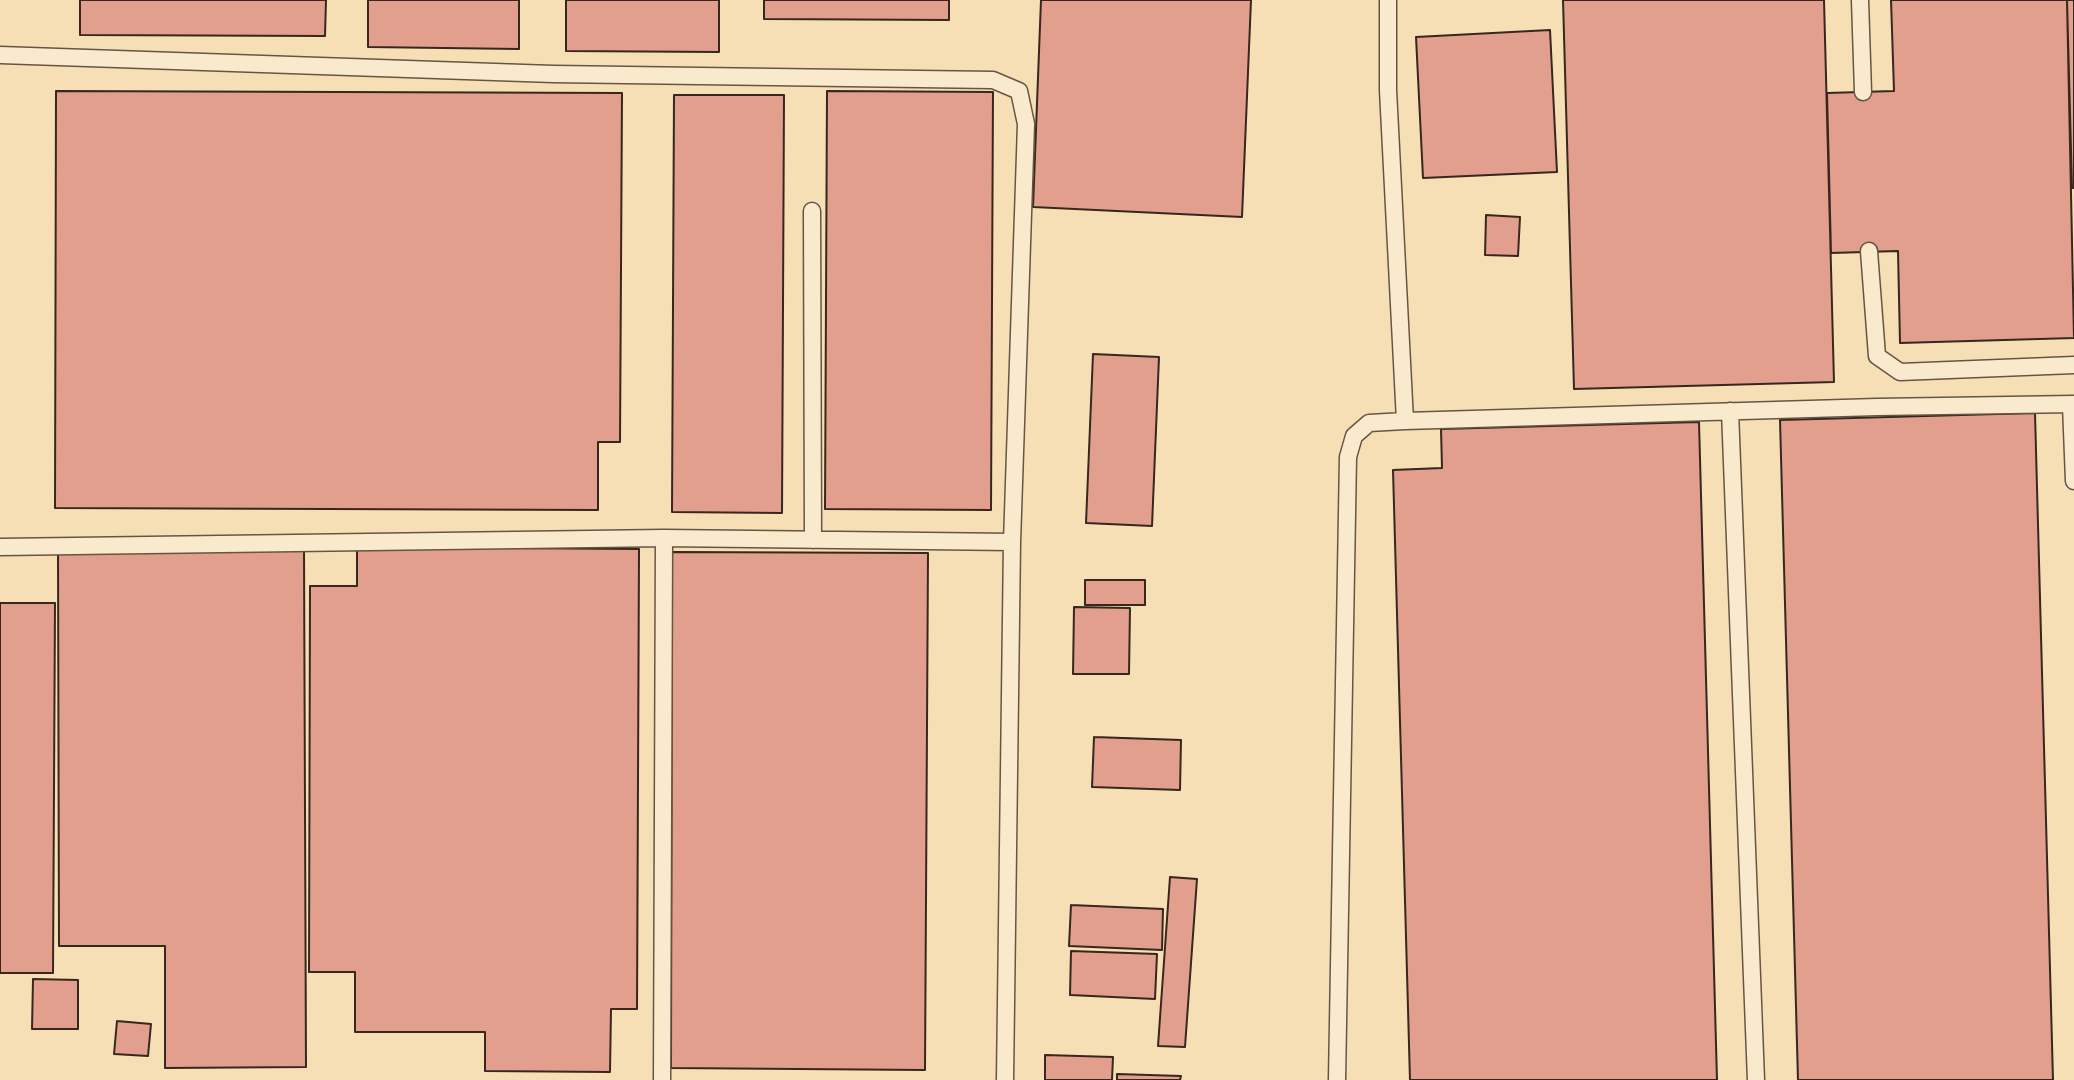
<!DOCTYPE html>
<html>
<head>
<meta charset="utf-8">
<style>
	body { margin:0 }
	canvas { display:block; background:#f6dfb4 }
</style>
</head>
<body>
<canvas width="2074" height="1080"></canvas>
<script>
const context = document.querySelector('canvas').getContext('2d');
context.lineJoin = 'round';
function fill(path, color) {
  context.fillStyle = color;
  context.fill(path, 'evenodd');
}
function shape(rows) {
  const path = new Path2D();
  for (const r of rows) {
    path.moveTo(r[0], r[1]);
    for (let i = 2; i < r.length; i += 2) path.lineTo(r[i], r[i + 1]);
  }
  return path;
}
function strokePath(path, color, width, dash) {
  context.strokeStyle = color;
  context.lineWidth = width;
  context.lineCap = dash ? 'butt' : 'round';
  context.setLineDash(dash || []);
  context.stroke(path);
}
const building = shape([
	[80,0,326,0,325,36,80,35,80,0],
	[368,0,519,0,519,49,368,47,368,0],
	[566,0,719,0,719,52,566,51,566,0],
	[764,0,949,0,949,20,764,19,764,0],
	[1041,0,1251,0,1242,217,1033,207,1041,0],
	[1563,0,1824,0,1834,382,1574,389,1563,0],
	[1891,0,2067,0,2074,338,1900,343,1898,251,1831,253,1827,93,1894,91,1891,0],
	[2067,0,2074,0,2074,188,2072,188,2067,0],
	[1550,30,1557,172,1423,178,1416,37,1550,30],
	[56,91,622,93,620,442,598,442,598,510,55,508,56,91],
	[827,91,993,92,991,510,825,509,827,91],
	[674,95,784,95,782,513,672,512,674,95],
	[1486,215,1520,217,1518,256,1485,255,1486,215],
	[1093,354,1159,357,1152,526,1086,523,1093,354],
	[2035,413,2053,1080,1798,1080,1780,420,2035,413],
	[1699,422,1717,1080,1410,1080,1393,470,1442,468,1441,429,1699,422],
	[357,547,639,549,637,1009,611,1009,610,1072,485,1071,485,1032,355,1032,355,972,309,972,310,586,357,586,357,547],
	[304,550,306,1067,165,1068,165,946,59,946,58,551,304,550],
	[672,552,928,553,925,1070,671,1068,672,552],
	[1085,580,1145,580,1145,605,1085,605,1085,580],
	[0,603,55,603,53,973,0,973,0,603],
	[1074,607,1130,608,1129,674,1073,674,1074,607],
	[1094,737,1181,740,1180,790,1092,787,1094,737],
	[1170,877,1197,879,1185,1047,1158,1046,1170,877],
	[1071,905,1163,909,1162,950,1069,946,1071,905],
	[1071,951,1157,954,1155,999,1070,995,1071,951],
	[33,979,78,980,78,1029,32,1029,33,979],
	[117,1021,151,1024,148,1056,114,1054,117,1021],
	[1045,1055,1113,1057,1112,1080,1045,1080,1045,1055],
	[1117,1074,1181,1076,1180,1080,1117,1080,1117,1074]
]);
fill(building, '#e39f8d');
strokePath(building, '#37271e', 2);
const service = shape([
	[1388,0,1388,90,1405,421],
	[1860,0,1863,92],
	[0,55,553,74,993,80,1019,91,1026,124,1012,542,1005,1080],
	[812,211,813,540],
	[1869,251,1877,356,1900,372,2074,365],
	[2071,405,2074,481],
	[1730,411,1756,1080],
	[0,547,664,538,1012,542],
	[662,1080,664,538],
	[1337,1080,1348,457,1354,436,1369,423,1405,421,1877,407,2074,404]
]);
strokePath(service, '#675544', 19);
strokePath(service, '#f9eace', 16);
</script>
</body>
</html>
